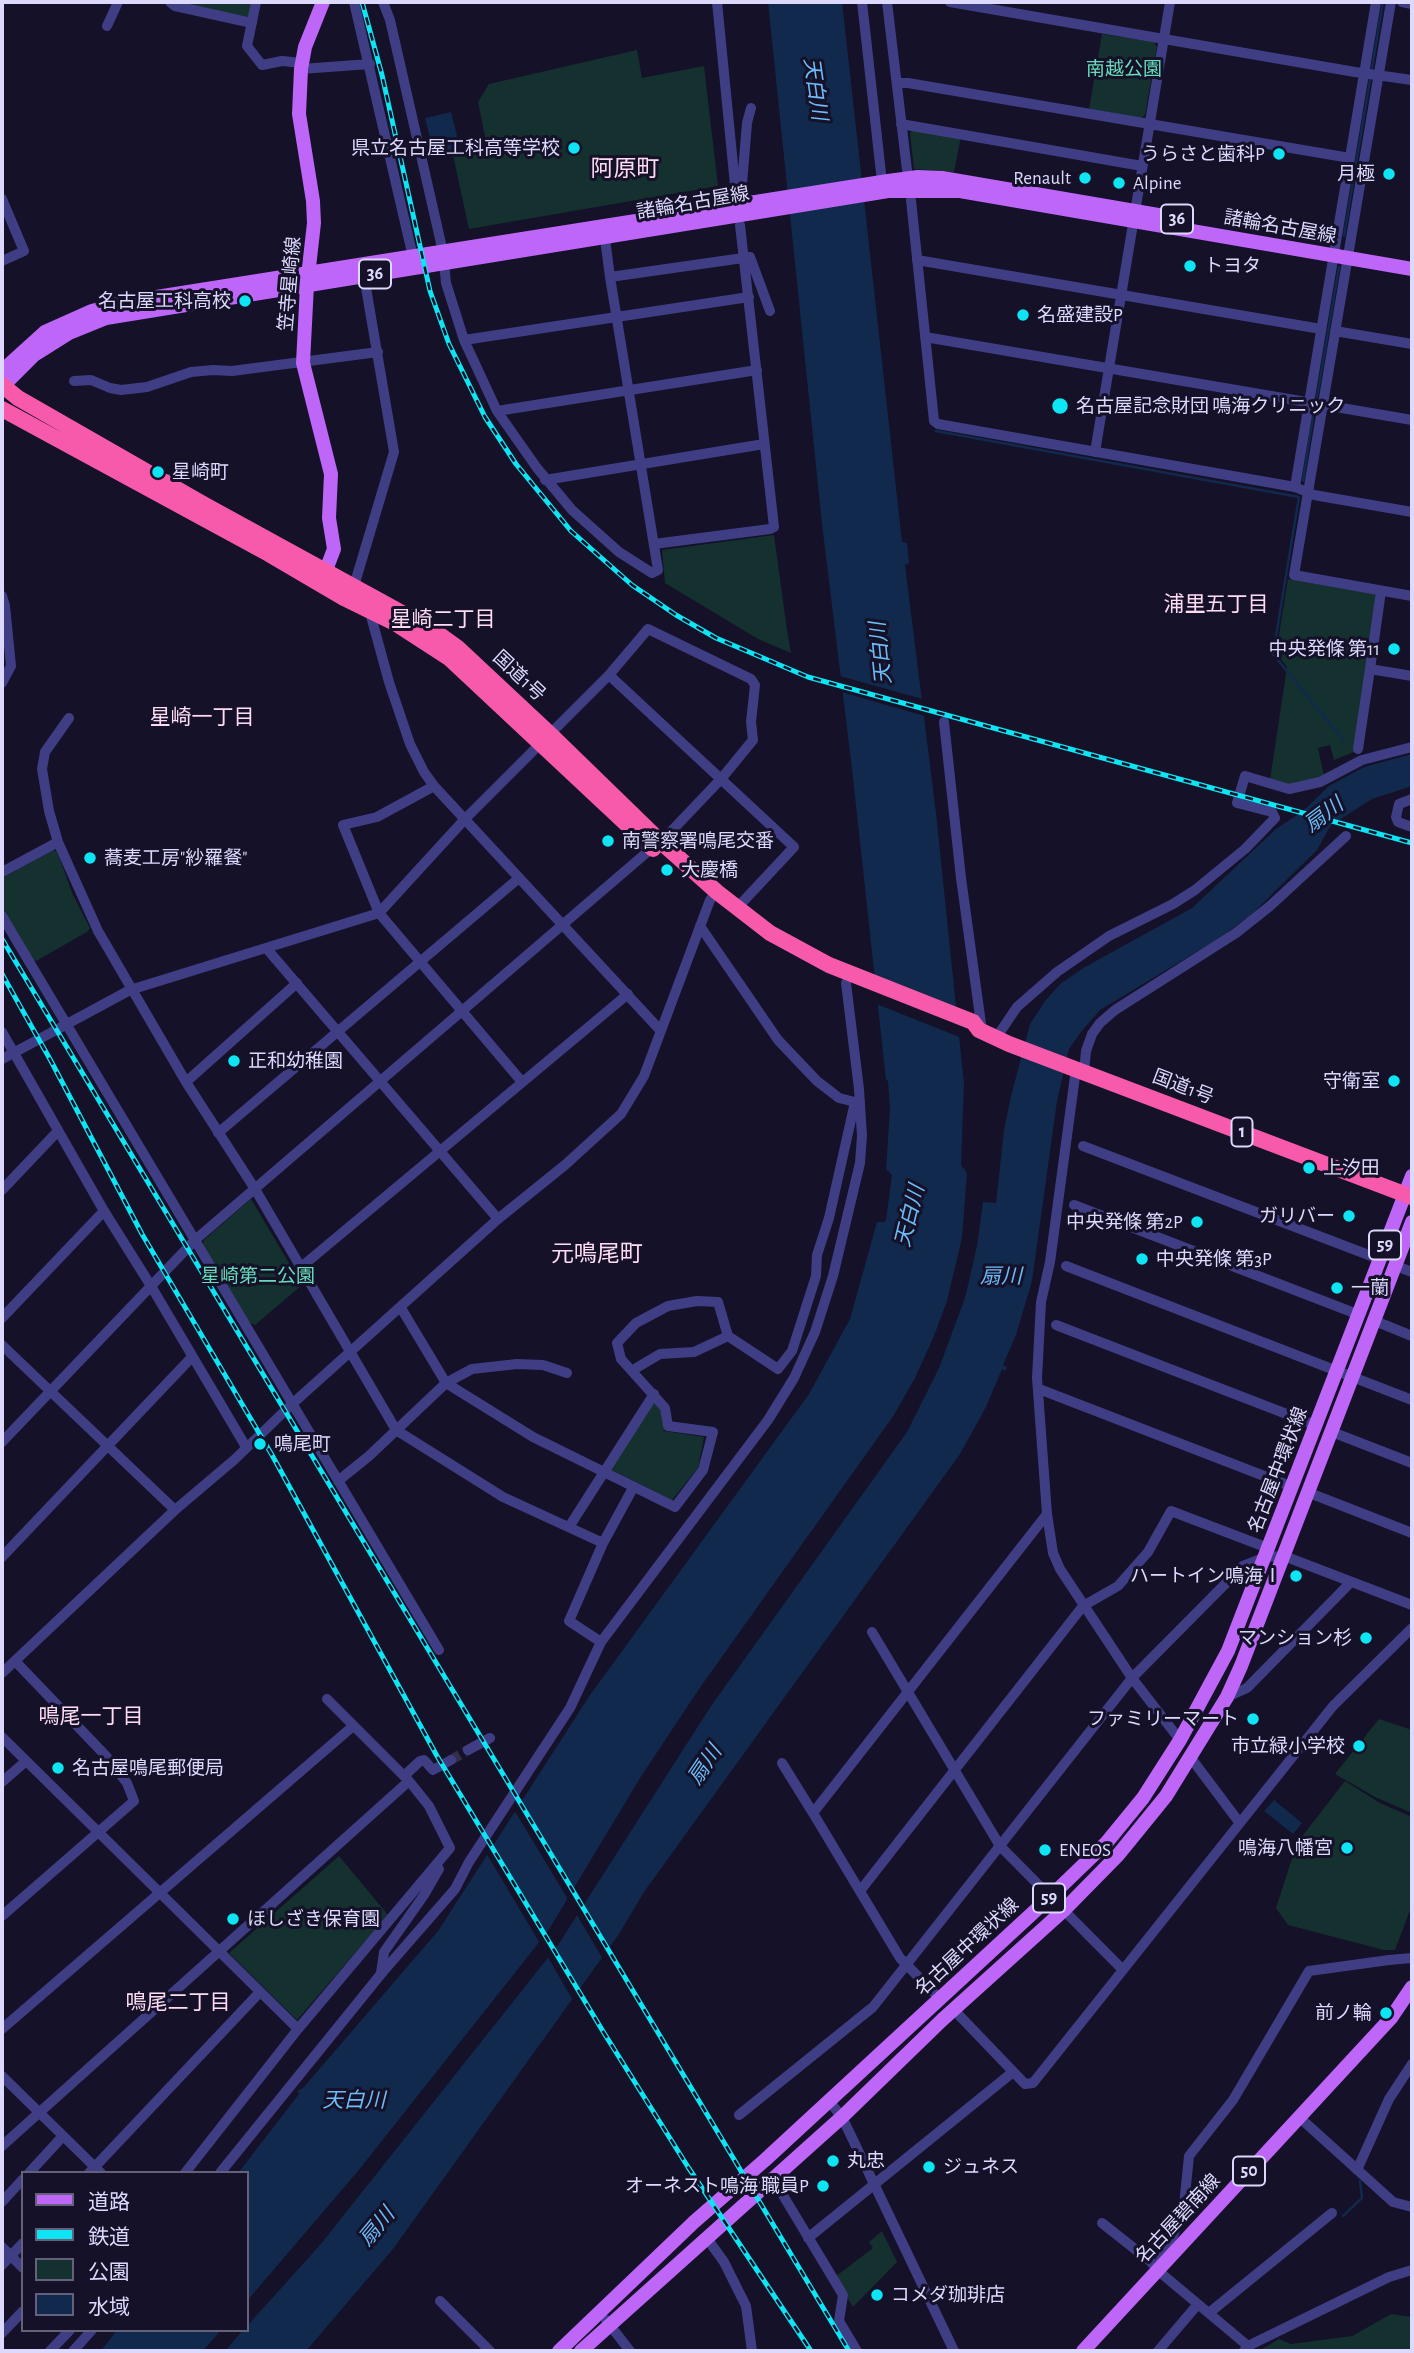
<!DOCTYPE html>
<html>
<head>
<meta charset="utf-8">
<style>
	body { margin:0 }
	#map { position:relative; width:1414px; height:2353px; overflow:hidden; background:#141128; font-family:"Alegreya Sans","Noto Sans JP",sans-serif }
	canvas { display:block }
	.frame { position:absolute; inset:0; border:4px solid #dcd9fd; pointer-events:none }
	.legend { position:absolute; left:21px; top:2171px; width:228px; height:161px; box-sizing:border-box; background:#141128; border:2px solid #64617d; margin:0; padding:9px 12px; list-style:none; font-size:21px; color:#dcd9fd }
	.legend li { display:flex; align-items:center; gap:14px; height:35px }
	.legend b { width:35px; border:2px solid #64617d }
</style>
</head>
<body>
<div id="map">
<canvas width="1414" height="2353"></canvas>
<div class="frame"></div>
<ul class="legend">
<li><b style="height:9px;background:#bd66f8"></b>道路</li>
<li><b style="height:9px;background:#0ee5f4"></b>鉄道</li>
<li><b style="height:19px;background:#14312f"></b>公園</li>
<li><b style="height:19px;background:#11294c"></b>水域</li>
</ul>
</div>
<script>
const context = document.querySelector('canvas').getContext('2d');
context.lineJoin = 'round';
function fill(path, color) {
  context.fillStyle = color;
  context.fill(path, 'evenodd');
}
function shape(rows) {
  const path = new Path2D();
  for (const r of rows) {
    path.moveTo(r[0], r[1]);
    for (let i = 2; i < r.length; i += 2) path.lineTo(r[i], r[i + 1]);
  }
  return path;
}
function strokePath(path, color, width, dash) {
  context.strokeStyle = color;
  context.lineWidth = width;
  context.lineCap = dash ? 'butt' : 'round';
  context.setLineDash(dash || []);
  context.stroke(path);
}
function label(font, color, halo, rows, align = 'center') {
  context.font = font + ' "Alegreya Sans","Noto Sans JP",sans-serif';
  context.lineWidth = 6;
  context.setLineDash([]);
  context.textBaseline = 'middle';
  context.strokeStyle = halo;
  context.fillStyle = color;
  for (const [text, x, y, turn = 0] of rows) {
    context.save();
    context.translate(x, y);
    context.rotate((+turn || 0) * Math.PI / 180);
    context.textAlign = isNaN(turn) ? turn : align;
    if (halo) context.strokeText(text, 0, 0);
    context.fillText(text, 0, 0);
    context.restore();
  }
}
fill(shape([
	[180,2,253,2,250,17,182,5],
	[1102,34,1154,42,1157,47,1145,115,1141,118,1089,109],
	[637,50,642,78,704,66,718,186,469,229,453,155,487,146,478,102,489,84],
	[913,130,961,136,954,172,914,169,910,133],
	[774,535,787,630,791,653,758,639,665,583,662,550],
	[1288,579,1374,594,1376,598,1354,752,1334,760,1330,745,1318,748,1324,776,1292,785,1270,780,1287,667,1276,653],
	[52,851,57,851,73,895,90,928,87,932,36,961,30,958,2,910,2,878],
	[251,1199,302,1285,255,1325,248,1322,203,1245,204,1240],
	[650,1403,660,1405,664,1431,704,1437,698,1468,672,1500,610,1469],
	[1379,1719,1412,1730,1412,1813,1375,1797,1335,1774],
	[1345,1781,1380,1803,1412,1817,1412,1905,1395,1950,1384,1950,1288,1925,1276,1908,1297,1843],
	[339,1856,388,1915,297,2020,229,1953],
	[882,2231,897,2262,853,2307,835,2277,873,2248,869,2242],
	[1391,2314,1412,2317,1412,2351,1259,2351,1279,2339,1291,2344,1352,2336]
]), '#14312f');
fill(shape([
	[768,2,842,2,902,542,907,543,909,563,905,565,936,813,964,1084,961,1165,967,1173,962,1238,947,1301,934,1336,915,1378,894,1415,699,1689,642,1775,548,1931,358,2171,247,2301,247,2173,238,2173,299,2094,297,2091,303,2088,438,1931,590,1695,809,1394,850,1319,877,1222,884,1222,886,1220,892,1175,886,1169,890,1109,888,1081,886,1080,852,769,822,524],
	[451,112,460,148,434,154,425,118],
	[1412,754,1412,786,1372,799,1331,825,1317,850,1253,913,1221,937,1100,1010,1081,1032,1069,1049,1057,1101,1032,1281,1016,1335,1003,1365,1007,1367,1005,1371,1002,1369,986,1407,960,1454,644,1892,619,1934,393,2249,306,2351,225,2351,243,2330,247,2330,247,2326,320,2245,558,1945,711,1706,907,1432,939,1368,965,1298,977,1246,983,1202,996,1203,1004,1130,1011,1096,1030,1024,1045,1001,1060,984,1085,967,1192,908,1276,829,1303,811,1329,786,1364,767],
	[1274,1800,1302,1823,1293,1834,1264,1811],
	[117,2330,221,2330,203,2351,101,2351]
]), '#11294c');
fill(shape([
	[836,675,926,700,928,717,838,691],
	[871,974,959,1008,962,1038,874,1003],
	[519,1798,575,1891,569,1901,513,1808],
	[491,1842,548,1936,541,1945,485,1851],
	[581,1900,611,1951,604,1961,574,1910],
	[553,1945,582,1992,574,2002,546,1954]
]), '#141128');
strokePath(shape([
	[1372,68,1383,2],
	[1344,236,1370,80],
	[1317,397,1339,267],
	[936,431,1299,497],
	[1303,481,1314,410],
	[1299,497,1273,654,1344,741],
	[1343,2216,1362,2198,1360,2181]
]), '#11294c', 2.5);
strokePath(shape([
	[451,1760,468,1750]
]), '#322f48', 10, [10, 5]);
strokePath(shape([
	[170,2,175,6,252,23],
	[256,2,247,46,262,65,282,61,302,63],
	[354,2,413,257],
	[383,2,390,20,443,252],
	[717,2,736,195],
	[862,2,882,182],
	[887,2,907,170],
	[950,2,1355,72,1412,80],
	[1391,2,1294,575,1412,596],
	[1402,2,1412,4],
	[107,26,118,2],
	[301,69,370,64],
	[897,83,908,83,1350,158],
	[901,124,1142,166],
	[735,185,742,184,747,123,751,108],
	[2,199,24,251,2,261],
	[911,200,934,421,938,424,1295,487,1314,495,1412,512],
	[917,260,1321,329],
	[444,262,446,283,464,340,497,411,537,468,572,510,619,552,652,573,658,570,610,277,604,231],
	[610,277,750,257,770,311],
	[1335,331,1412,344],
	[925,337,1412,420],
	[464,340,749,297],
	[74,381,91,380,110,388,121,390,147,387,191,372,213,370,232,371,378,352],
	[497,411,757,370],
	[1095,452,1170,2],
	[545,480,764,444],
	[164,482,190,470],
	[1295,487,1376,2],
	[654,544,770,529,774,527,740,225],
	[357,590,354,586,394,452,364,276],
	[1381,591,1370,669,1412,676],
	[2,596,5,606,11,666,2,683],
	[369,609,389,682,410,744,424,772,434,786,660,1030],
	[609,675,794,847,737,908],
	[69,718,45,752,42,769,49,811,58,842,98,931,186,1082,255,1189,396,1430,503,1497,603,1543],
	[944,722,961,878,982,1031],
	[1358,749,1370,669],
	[434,786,377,817,343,825,379,913,522,1082],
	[1412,799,1399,804,1396,817,1398,822,1412,827],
	[2,872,58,842],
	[2,916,439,1650],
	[700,926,778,1040,817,1081,839,1098,855,1102,860,1101],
	[267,949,498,1219],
	[2,1032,104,1211,151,1286,246,1447],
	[996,1038,1017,1007,1057,972,1109,936,1173,904,1195,890,1245,849,1275,818,1272,812,1237,803,1245,776,1289,789,1320,782,1362,760,1412,747],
	[2,1059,130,990,379,913,465,819,609,675,648,629,751,679,755,685,751,722,753,740,721,779,661,842],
	[1084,1072,1086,1051,1092,1034,1100,1023,1115,1010,1236,933,1270,906,1346,836],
	[186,1082,297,983],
	[218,1133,519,878],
	[1083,1146,1379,1259],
	[2,1190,58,1131],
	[1074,1205,1357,1314],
	[1066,1266,1412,1400],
	[1396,1266,1412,1272],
	[300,1268,628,994],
	[401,1308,446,1383,533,1437,675,1507,703,1470,713,1432,668,1426,665,1408,621,1359,617,1343,636,1323,668,1306,697,1301,718,1302,728,1336,778,1369,792,1351,816,1276,817,1255,829,1218,855,1102],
	[2,1318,104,1211],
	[1375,1321,1412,1336],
	[1056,1325,1315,1425],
	[2,1345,175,1510],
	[633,1370,660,1354,694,1352,728,1336],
	[1039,1389,1290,1486],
	[1332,1432,1412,1463],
	[2,1442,195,1240,652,848],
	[338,1481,369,1456,446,1383,472,1369,517,1364,543,1365,567,1373],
	[1307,1492,1412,1533],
	[569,1527,654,1394],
	[2,1557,192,1357],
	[872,1632,1000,1846,1122,1969],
	[601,1642,569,1621,603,1543,633,1488],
	[2,1673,175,1510,234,1460,291,1405,498,1219,565,1165,621,1114,644,1076,710,900,717,892],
	[1227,1697,1247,1688,1351,1582],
	[327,1699,409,1781,429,1806,450,1848],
	[2,1737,298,2029],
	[1180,1740,1132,1678,1243,1566,1266,1557,1284,1556,1412,1605],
	[468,1750,490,1738],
	[1191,1758,1239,1822],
	[782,1763,813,1813],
	[404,1776,420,1761,424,1760,433,1770,451,1760],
	[2,1782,25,1762],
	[860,1891,1083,1606,1118,1586,1148,1552,1171,1511,1268,1548],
	[2,1916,134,1801,127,1783,106,1756,15,1661],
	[381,1973,384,1952,424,1895,439,1869],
	[939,1998,900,1958,813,1813,1047,1514],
	[954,2010,1025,2084,1033,2083,1333,1706,1412,1628],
	[2,2029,352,1727],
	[2,2076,101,2173],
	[829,2101,842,2117,954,2351],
	[739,2115,873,2007,1132,1678,1060,1569,1053,1553,1047,1514,1037,1378,1041,1302,1050,1262,1076,1069],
	[1299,2117,1393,2202,1412,2207],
	[2,2146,409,1781],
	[1357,2170,1389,2099,1412,2064],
	[29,2173,63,2136],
	[89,2173,260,1992],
	[185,2173,298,2029,450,1848],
	[220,2173,381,1974,455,1889,469,1862,570,1708,601,1642,768,1420,794,1378,815,1332,833,1276,860,1163,862,1136,859,1089,846,983],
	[772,2177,843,2295,839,2321,857,2351],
	[2,2202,23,2179],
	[1102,2223,1150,2261,1162,2274,1248,2346],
	[706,2237,724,2262,746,2306,752,2351],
	[808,2238,1013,2072],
	[2,2247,23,2268],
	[2,2265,23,2243],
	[1159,2267,1163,2251,1173,2236,1184,2205,1189,2156,1233,2100,1309,1971,1389,1960,1412,1958],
	[440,2301,490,2351],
	[1209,2313,1332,2213],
	[606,2320,630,2351],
	[2,2333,23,2311],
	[50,2351,70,2330],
	[73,2351,92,2330],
	[1158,2351,1198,2304],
	[1244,2351,1248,2346,1389,2277,1412,2270]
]), '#3f3e84', 10);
strokePath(shape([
	[323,2,305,47,301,69,299,114,313,201,314,223,307,285,303,363,331,474,329,518,334,549,326,570],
	[2,371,45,332,92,311,125,302,888,181,918,177,942,178,1164,216],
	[2,387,34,355,69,333,106,318,888,191,960,191,1412,269],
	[559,2351,694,2222,765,2160,1050,1897,1107,1842,1143,1798,1180,1740,1228,1651,1412,1176],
	[581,2351,842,2117,942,2020,1064,1910,1118,1855,1166,1796,1227,1697,1241,1666,1412,1222],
	[1083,2351,1391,2018,1412,1987]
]), '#bd66f8', 14);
strokePath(shape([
	[2,385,18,398,203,504,433,630,458,648,550,734,661,842,717,892,770,933,829,965,973,1022,979,1030,1009,1044,1412,1197],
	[2,409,269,554,344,598,395,623,449,658,653,849]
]), '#f85aab', 16);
const rail = shape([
	[362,2,382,75,430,291,449,344,485,417,516,464,571,531,632,585,676,615,716,638,808,677,1412,843],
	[2,939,849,2351],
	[2,974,51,1061,142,1234,272,1455,437,1756,604,2033,688,2167,811,2351]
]);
strokePath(rail, '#0ee5f4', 5);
strokePath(rail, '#141128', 2.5, [8]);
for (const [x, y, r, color] of [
	[574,148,7,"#0ee5f4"],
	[1279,154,7,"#0ee5f4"],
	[1389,174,7,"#0ee5f4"],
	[1085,178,7,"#0ee5f4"],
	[1119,183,7,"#0ee5f4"],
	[1190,266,7,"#0ee5f4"],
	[245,301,7,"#0ee5f4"],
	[1023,315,7,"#0ee5f4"],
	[1060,406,9,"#0ee5f4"],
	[158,472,7,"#0ee5f4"],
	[1394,649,7,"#0ee5f4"],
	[608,841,7,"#0ee5f4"],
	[90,858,7,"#0ee5f4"],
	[667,870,7,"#0ee5f4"],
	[234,1061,7,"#0ee5f4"],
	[1394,1081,7,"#0ee5f4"],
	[1309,1168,7,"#0ee5f4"],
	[1349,1216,7,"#0ee5f4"],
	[1197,1222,7,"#0ee5f4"],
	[1142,1259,7,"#0ee5f4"],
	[1337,1288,7,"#0ee5f4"],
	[260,1444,7,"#0ee5f4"],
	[1296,1576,7,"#0ee5f4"],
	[1366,1638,7,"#0ee5f4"],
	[1253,1719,7,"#0ee5f4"],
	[1359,1746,7,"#0ee5f4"],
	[58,1768,7,"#0ee5f4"],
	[1347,1848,7,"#0ee5f4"],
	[1045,1850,7,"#0ee5f4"],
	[233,1919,7,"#0ee5f4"],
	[1386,2013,7,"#0ee5f4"],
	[833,2161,7,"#0ee5f4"],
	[929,2167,7,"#0ee5f4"],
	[823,2186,7,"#0ee5f4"],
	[877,2295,7,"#0ee5f4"]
]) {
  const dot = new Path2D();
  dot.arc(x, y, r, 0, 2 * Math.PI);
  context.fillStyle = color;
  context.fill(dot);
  strokePath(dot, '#141128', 2.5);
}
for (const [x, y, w] of [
	[1177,219,32],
	[375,274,32],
	[1242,1132,21],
	[1385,1245,32],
	[1049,1898,32],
	[1249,2171,32]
]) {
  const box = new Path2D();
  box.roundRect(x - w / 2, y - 14.5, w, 29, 5);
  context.fillStyle = '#141128';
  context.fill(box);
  strokePath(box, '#dcd9fd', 2);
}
label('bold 18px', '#dcd9fd', null, [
	["36",1177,219],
	["36",375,274],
	["1",1242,1132],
	["59",1385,1245],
	["59",1049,1898],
	["50",1249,2171]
]);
label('19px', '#68dbbb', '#141128', [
	["南越公園",1124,69],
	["星崎第二公園",258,1276]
]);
label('19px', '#dcd9fd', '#141128', [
	["県立名古屋工科高等学校",560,148,"right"],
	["うらさと歯科P",1265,154,"right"],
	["月極",1375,174,"right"],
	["Renault",1071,178,"right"],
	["Alpine",1133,183],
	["トヨタ",1204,266],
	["名古屋工科高校",231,301,"right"],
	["名盛建設P",1037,315],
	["名古屋記念財団 鳴海クリニック",1076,406],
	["星崎町",172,472],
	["中央発條 第11",1380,649,"right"],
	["南警察署鳴尾交番",622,841],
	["蕎麦工房\"紗羅餐\"",104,858],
	["大慶橋",681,870],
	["正和幼稚園",248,1061],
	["守衛室",1380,1081,"right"],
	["上汐田",1323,1168],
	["ガリバー",1335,1216,"right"],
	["中央発條 第2P",1183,1222,"right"],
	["中央発條 第3P",1156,1259],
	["一蘭",1351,1288],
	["鳴尾町",274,1444],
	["ハートイン鳴海Ⅰ",1282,1576,"right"],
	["マンション杉",1352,1638,"right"],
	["ファミリーマート",1239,1719,"right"],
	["市立緑小学校",1345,1746,"right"],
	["名古屋鳴尾郵便局",72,1768],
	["鳴海八幡宮",1333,1848,"right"],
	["ENEOS",1059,1850],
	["ほしざき保育園",247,1919],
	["前ノ輪",1372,2013,"right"],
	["丸忠",847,2161],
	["ジュネス",943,2167],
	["オーネスト鳴海 職員P",809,2186,"right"],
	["コメダ珈琲店",891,2295]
], 'left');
label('19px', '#dcd9fd', '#141128', [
	["諸輪名古屋線",693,203,-10],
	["諸輪名古屋線",1280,227,10],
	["笠寺星崎線",290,284,-85],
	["国道1号",519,676,43],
	["国道1号",1183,1087,21],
	["名古屋中環状線",1278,1470,-69],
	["名古屋中環状線",967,1947,-43],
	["名古屋碧南線",1178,2219,-47]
]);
label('italic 21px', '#6cbcf8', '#141128', [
	["天白川",815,89,82],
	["天白川",881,653,-96],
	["扇川",1324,815,-37],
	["天白川",910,1216,-76],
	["扇川",1001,1277],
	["扇川",705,1765,-56],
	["天白川",354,2101],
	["扇川",377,2227,-50]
]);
label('21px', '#fddbf2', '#141128', [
	["浦里五丁目",1216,605],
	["星崎二丁目",443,620],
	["星崎一丁目",202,718],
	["鳴尾一丁目",91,1717],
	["鳴尾二丁目",178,2003]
]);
label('23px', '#fddbf2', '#141128', [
	["阿原町",625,169],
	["元鳴尾町",597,1254]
]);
</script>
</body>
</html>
